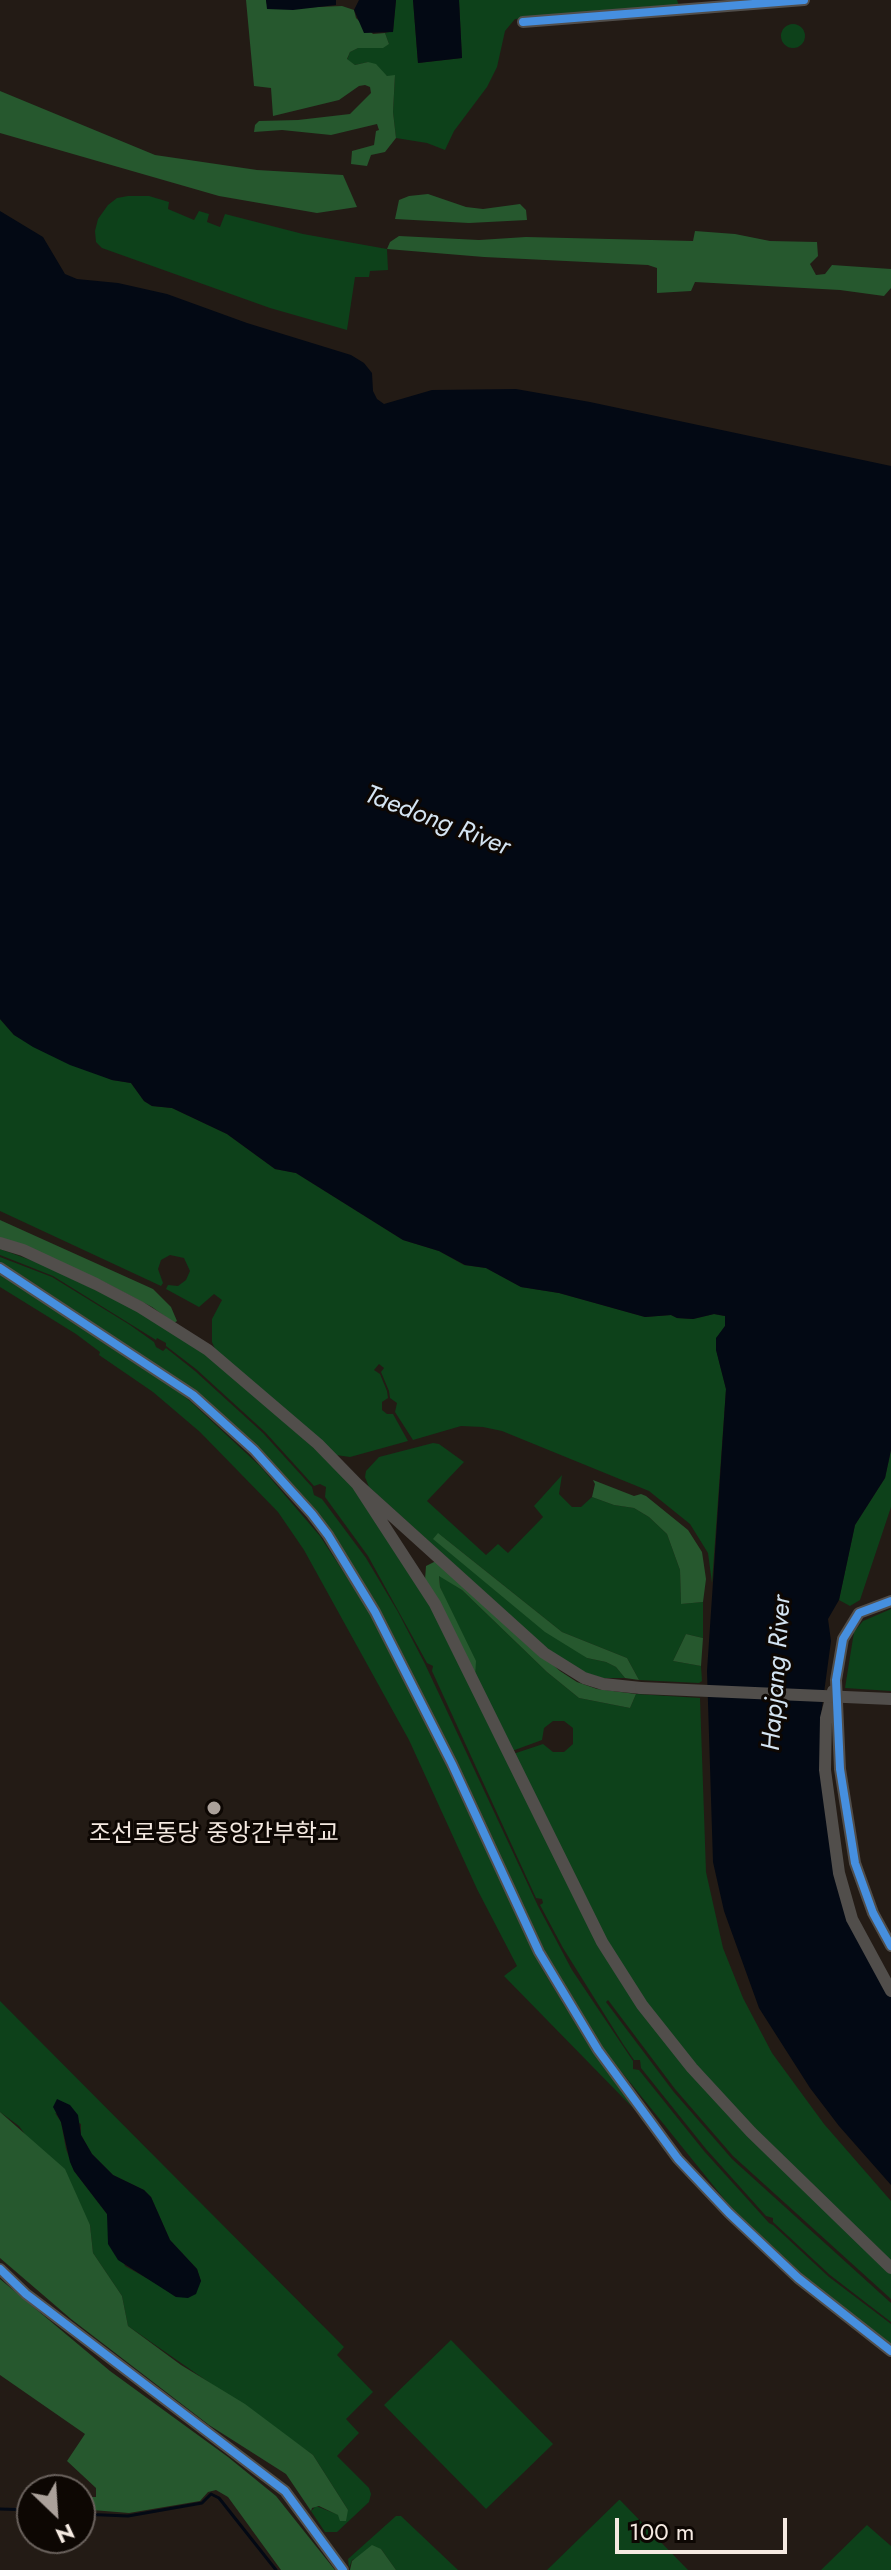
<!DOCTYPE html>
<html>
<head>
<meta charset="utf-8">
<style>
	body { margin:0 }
	#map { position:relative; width:891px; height:2570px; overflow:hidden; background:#231b15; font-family:Jost,sans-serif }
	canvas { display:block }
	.north { position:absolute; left:16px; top:2474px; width:80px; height:80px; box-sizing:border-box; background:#0d0703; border:2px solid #69615c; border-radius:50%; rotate:155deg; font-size:22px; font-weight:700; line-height:32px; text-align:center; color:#f4e9e1 }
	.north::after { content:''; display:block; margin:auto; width:28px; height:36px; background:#aba19a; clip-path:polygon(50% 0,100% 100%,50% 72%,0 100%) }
	.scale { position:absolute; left:615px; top:2518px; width:172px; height:36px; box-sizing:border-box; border:4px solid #f4e9e1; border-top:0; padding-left:10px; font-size:24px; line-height:28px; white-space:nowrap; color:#f4e9e1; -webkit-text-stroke:6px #0d0703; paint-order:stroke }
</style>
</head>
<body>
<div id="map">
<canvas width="891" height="2570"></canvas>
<div class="north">N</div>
<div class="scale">100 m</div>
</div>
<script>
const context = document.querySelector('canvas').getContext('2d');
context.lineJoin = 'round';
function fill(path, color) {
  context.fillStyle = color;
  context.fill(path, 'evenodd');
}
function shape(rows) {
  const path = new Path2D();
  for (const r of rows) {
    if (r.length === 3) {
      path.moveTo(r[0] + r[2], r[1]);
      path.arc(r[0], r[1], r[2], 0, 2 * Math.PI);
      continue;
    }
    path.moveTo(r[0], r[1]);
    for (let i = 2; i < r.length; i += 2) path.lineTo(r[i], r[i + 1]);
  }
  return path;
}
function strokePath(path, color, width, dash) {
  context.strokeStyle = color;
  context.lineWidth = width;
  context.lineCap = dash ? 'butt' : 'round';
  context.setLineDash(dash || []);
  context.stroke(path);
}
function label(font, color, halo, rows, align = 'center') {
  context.font = font + ' Jost,"Noto Sans KR",sans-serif';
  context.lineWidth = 6;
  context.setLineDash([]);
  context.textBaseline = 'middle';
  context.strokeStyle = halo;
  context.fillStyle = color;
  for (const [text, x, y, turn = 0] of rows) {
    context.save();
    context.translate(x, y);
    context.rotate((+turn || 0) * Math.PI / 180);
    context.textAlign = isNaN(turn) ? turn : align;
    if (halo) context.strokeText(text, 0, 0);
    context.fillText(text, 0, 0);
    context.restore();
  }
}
fill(shape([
	[396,0,413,0,418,63,462,58,459,0,677,0,679,6,515,19,505,31,497,67,487,87,454,131,445,150,427,143,396,138,393,112,395,76,387,76,368,62,355,65,347,60,350,52,358,48,389,44,385,33,393,31],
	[793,36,12],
	[128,196,149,196,169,202,168,209,194,220,199,211,209,214,207,222,220,227,225,214,303,234,387,249,388,270,370,271,369,277,355,277,347,330,270,308,102,248,96,242,95,231,98,219,108,205,117,198],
	[0,1019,14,1035,112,1080,131,1083,144,1101,152,1106,172,1108,227,1134,275,1169,296,1173,403,1240,439,1251,464,1265,486,1268,521,1287,559,1293,645,1317,671,1315,677,1318,693,1319,714,1314,725,1316,725,1326,717,1338,716,1349,726,1389,712,1583,708,1553,690,1524,649,1491,502,1431,483,1427,461,1426,413,1440,395,1412,397,1403,390,1398,389,1391,381,1372,384,1368,379,1364,374,1370,380,1374,387,1391,388,1398,382,1402,382,1410,387,1414,393,1414,408,1441,350,1457,336,1455,215,1349,212,1342,212,1319,222,1300,214,1294,199,1307,166,1289,168,1285,178,1286,186,1280,190,1271,184,1258,170,1255,161,1260,158,1269,163,1283,161,1286,0,1211],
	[0,1249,39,1263,137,1310,205,1352,316,1450,354,1487,432,1606,640,2008,891,2273,891,2299,733,2156,675,2089,608,2000,606,2002,673,2091,732,2159,891,2303,891,2322,830,2275,773,2222,773,2218,766,2216,706,2149,641,2068,640,2060,634,2060,623,2044,563,1948,540,1905,543,1903,542,1899,536,1898,432,1671,433,1666,427,1663,368,1556,325,1497,326,1487,320,1484,314,1486,265,1432,196,1369,166,1346,166,1343,157,1338,156,1340,53,1276,0,1255],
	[0,1257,52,1277,130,1325,154,1342,156,1347,163,1351,166,1348,195,1371,263,1433,312,1487,314,1495,322,1499,366,1558,398,1612,425,1664,538,1906,572,1970,633,2061,633,2069,639,2070,704,2151,769,2223,773,2225,829,2277,891,2324,891,2346,823,2294,733,2210,599,2044,557,1977,443,1736,313,1514,167,1372,23,1276,0,1264],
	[0,1273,164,1380,190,1401,260,1466,320,1536,367,1608,431,1733,541,1967,586,2041,633,2108,504,1976,517,1966,477,1889,409,1740,304,1550,278,1512,200,1432,153,1392,99,1355,100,1352,76,1334,0,1287],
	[433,1443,439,1444,464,1462,427,1501,486,1555,498,1544,508,1553,543,1517,534,1506,562,1475,559,1494,572,1507,581,1507,592,1497,614,1505,634,1508,649,1517,667,1534,680,1570,681,1604,703,1602,703,1638,686,1634,673,1661,701,1666,702,1681,699,1683,639,1680,627,1658,562,1632,438,1533,587,1658,606,1662,616,1667,625,1678,602,1678,586,1673,559,1657,543,1645,369,1487,365,1477,366,1471,379,1457],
	[891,1450,891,1507,860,1600,850,1606,839,1600,855,1525,885,1478],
	[439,1575,462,1590,547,1672,579,1698,630,1708,636,1694,700,1698,706,1872,723,1948,743,1998,772,2053,824,2124,891,2201,891,2262,754,2128,694,2063,645,2001,606,1939,513,1754,543,1744,553,1752,564,1752,573,1744,573,1728,564,1721,553,1721,544,1728,542,1740,512,1751,475,1677,440,1587],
	[891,1609,891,1691,845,1688,854,1632,863,1621],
	[0,2001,344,2347,337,2355,373,2392,346,2419,359,2433,337,2456,369,2488,371,2494,369,2502,337,2532,325,2532,311,2511,316,2506,339,2515,348,2510,313,2455,128,2326,122,2296,93,2253,90,2225,19,2126,0,2112],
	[55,2113,81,2124,81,2135,92,2154,113,2175,144,2190,151,2197,170,2240,197,2269,201,2281,176,2297,159,2285,125,2266,107,2214,74,2171,66,2149,61,2122],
	[451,2340,553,2444,486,2509,384,2405],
	[620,2500,688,2570,547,2570,619,2500],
	[396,2516,401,2516,458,2570,396,2570,381,2549,352,2560,349,2568,348,2559],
	[867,2525,891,2546,891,2570,821,2570]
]), '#0d411a');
fill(shape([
	[246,0,266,0,268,9,342,6,354,10,356,18,373,34,385,33,389,44,383,48,358,48,350,52,347,59,355,65,368,62,376,64,387,76,395,75,393,112,396,138,385,152,371,155,367,166,351,164,352,151,374,145,376,131,379,130,377,124,331,135,282,130,254,132,255,125,259,121,298,120,350,114,371,93,370,87,365,85,359,86,339,100,273,116,271,88,254,86],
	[0,91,155,155,257,170,343,175,357,207,317,213,219,196,0,133],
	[428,194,466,207,483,209,520,204,526,210,527,220,469,223,395,219,399,200,409,196],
	[695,231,735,234,770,241,817,242,818,256,810,264,816,275,825,274,832,265,891,269,891,288,884,296,840,290,695,282,691,291,657,293,657,268,648,265,484,257,387,249,390,242,399,236,479,240,526,237,693,241],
	[0,1220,153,1289,171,1307,177,1321,174,1323,152,1307,106,1283,0,1239],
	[593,1480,634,1496,641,1494,646,1496,688,1530,702,1552,706,1579,703,1602,681,1604,680,1570,667,1534,649,1517,634,1508,614,1505,592,1497,595,1484],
	[438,1533,562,1632,627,1658,639,1680,625,1678,616,1667,606,1662,587,1658,545,1632,433,1539],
	[436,1561,560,1671,577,1682,597,1689,636,1694,630,1708,579,1698,547,1672,462,1590,439,1576,440,1587,476,1661,475,1677,425,1580,426,1566],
	[686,1634,703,1638,701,1666,673,1661],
	[0,2112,65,2169,90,2225,93,2253,122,2296,128,2326,181,2365,245,2404,313,2455,348,2510,346,2521,340,2521,338,2515,319,2506,312,2508,311,2511,286,2474,209,2425,71,2319,0,2258],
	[0,2279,110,2371,228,2457,276,2496,335,2570,281,2570,228,2497,216,2490,208,2492,200,2501,129,2513,80,2509,80,2497,96,2497,96,2488,67,2461,85,2434,0,2375],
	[372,2545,381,2549,396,2570,350,2570,352,2561]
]), '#26582e');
fill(shape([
	[266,0,336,0,336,5,293,10,267,9],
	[359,0,396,0,393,32,364,33,354,10],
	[413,0,459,0,462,58,418,63],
	[0,211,43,237,65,274,77,279,118,283,167,294,247,323,351,355,364,363,372,373,373,391,377,399,384,404,432,390,516,389,590,402,891,466,891,1450,885,1478,855,1525,839,1600,828,1619,831,1641,821,1715,837,1873,891,1994,891,2185,839,2126,810,2088,759,2008,724,1911,713,1862,707,1671,726,1389,716,1350,716,1338,725,1326,725,1316,714,1314,693,1319,677,1318,671,1315,645,1317,559,1293,521,1287,486,1268,465,1265,439,1251,403,1240,296,1173,275,1169,227,1134,172,1108,152,1106,144,1101,131,1083,112,1080,70,1065,33,1047,14,1035,0,1019],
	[57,2099,70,2105,78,2115,81,2135,92,2154,113,2175,144,2190,151,2197,170,2240,197,2269,201,2281,196,2294,188,2298,176,2297,118,2260,108,2244,107,2214,74,2171,70,2162,61,2122,53,2107]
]), '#030914');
strokePath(shape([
	[0,2509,32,2510],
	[80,2514,128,2516,202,2503,211,2494,219,2498,276,2570]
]), '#030914', 3);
strokePath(shape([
	[523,22,804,0],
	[0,1243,23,1250,96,1284,140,1307,208,1350,318,1444,357,1484,544,1653,584,1678,603,1684,641,1688],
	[0,1268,193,1395,254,1450,312,1514,328,1535,375,1612,452,1764,539,1952,598,2050,678,2159,729,2213,798,2278,891,2351],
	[357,1484,435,1604,602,1942,642,2005,692,2068,751,2132,891,2268],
	[891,1601,859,1613,843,1639,836,1680,840,1769,855,1863,873,1913,891,1946],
	[833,1691,826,1718,825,1770,839,1873,852,1919,891,1991],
	[0,2269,26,2294,285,2491,343,2570]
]), '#514e4b', 12);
strokePath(shape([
	[641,1688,891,1699]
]), '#514e4b', 12);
strokePath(shape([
	[523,22,804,0],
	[0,1268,193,1395,254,1450,312,1514,328,1535,375,1612,452,1764,539,1952,598,2050,678,2159,729,2213,798,2278,891,2351],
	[891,1601,859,1613,843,1639,836,1680,840,1769,855,1863,873,1913,891,1946],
	[0,2269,26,2294,285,2491,343,2570]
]), '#468fdf', 8);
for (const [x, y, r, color] of [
	[214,1808,8,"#aba19a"]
]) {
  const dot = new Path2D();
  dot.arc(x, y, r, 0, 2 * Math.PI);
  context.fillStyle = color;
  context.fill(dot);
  strokePath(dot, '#0d0703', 3);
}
label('24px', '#f4e9e1', '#0d0703', [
	["조선로동당 중앙간부학교",214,1835]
]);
label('italic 26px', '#d4e4f2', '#0d0703', [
	["Taedong River",437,822,21],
	["Hapjang River",778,1673,-86]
]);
</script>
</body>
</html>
